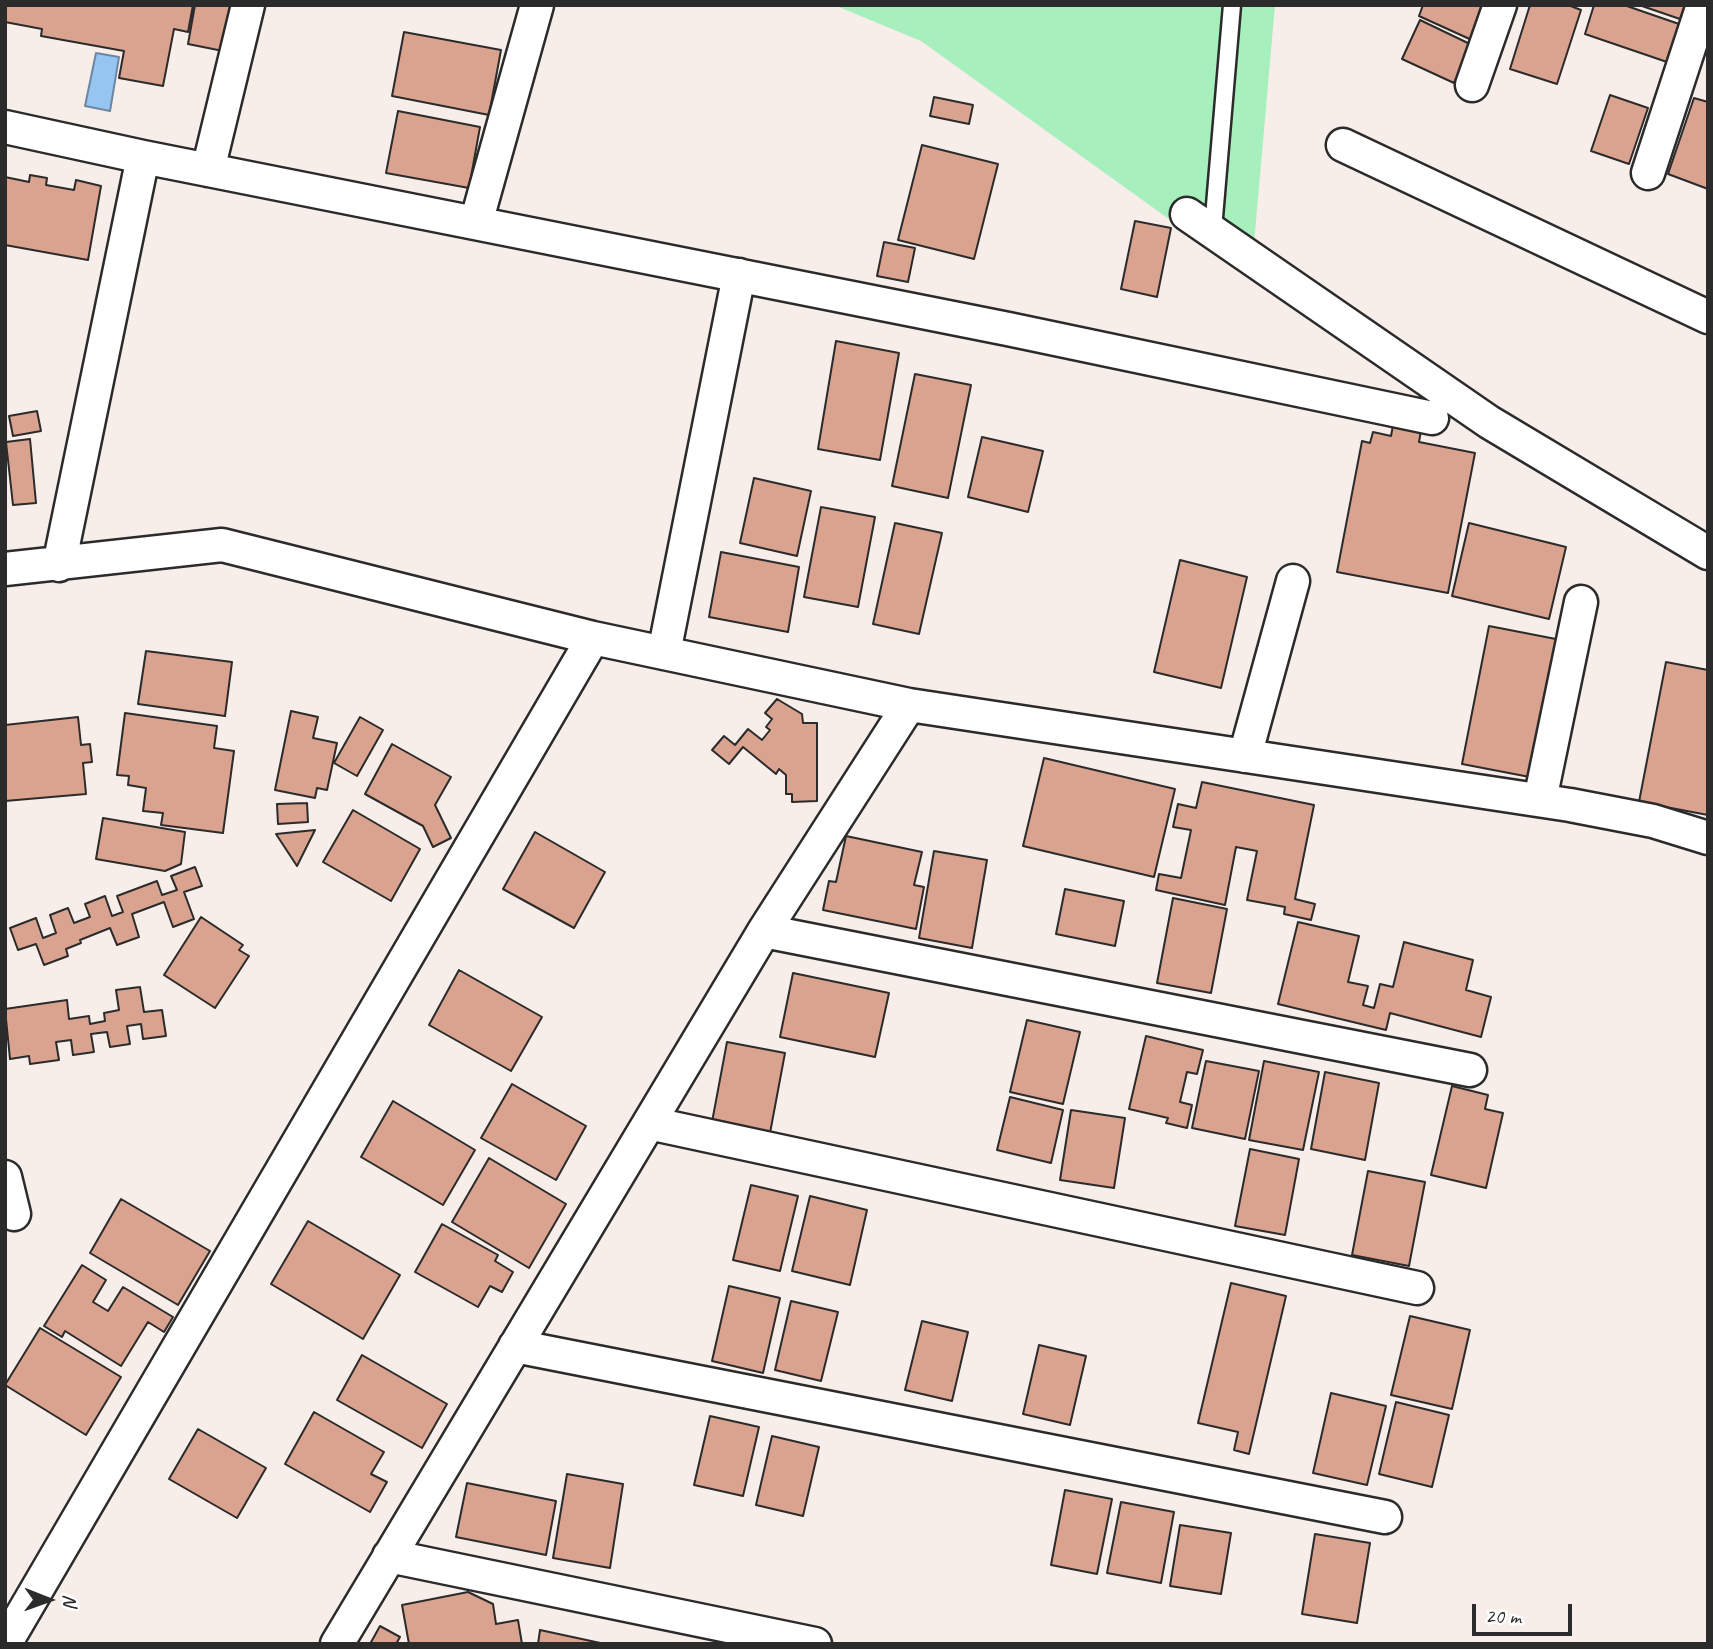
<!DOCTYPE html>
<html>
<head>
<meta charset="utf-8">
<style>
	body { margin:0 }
	#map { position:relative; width:1713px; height:1649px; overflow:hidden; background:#f7ede9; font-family:Caveat,sans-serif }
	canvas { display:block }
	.frame { position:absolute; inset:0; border:7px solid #2b2b2b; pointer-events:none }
	.north { position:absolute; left:14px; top:1565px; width:70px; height:70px; -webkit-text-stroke:5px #fff; paint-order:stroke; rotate:91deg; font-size:19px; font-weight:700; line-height:28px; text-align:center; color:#2b2b2b }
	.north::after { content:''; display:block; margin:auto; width:24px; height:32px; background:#2b2b2b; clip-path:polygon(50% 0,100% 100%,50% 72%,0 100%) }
	.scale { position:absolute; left:1472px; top:1604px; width:100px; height:32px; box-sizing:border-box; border:4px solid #2b2b2b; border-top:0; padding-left:9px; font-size:21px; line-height:24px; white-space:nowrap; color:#2b2b2b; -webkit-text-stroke:5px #fff; paint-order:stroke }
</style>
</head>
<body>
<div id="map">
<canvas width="1713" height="1649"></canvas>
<div class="frame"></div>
<div class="north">N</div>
<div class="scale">20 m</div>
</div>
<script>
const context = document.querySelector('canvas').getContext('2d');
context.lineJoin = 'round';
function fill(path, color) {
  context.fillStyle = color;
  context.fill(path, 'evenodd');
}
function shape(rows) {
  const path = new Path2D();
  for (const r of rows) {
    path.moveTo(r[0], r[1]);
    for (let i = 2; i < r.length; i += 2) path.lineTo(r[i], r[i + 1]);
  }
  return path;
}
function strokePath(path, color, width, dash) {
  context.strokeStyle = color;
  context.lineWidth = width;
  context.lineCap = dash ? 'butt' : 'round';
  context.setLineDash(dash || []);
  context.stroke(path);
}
fill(shape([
	[834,5,1275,5,1251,278,921,41]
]), '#a7efbd');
const water = shape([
	[96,53,119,57,110,111,85,106,96,53]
]);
fill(water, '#97c5f1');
strokePath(water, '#6c87a2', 2);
const building = shape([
	[6,5,193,5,188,32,174,29,163,86,119,78,124,51,41,36,42,29,5,22,6,5],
	[195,5,242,5,233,53,188,44,195,5],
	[1423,5,1486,5,1474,41,1419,16,1423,5],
	[1530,5,1568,5,1581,10,1557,84,1510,69,1530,5],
	[1594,5,1624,5,1679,24,1667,62,1585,34,1594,5],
	[1639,5,1685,5,1680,19,1639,5],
	[1420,20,1472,45,1454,83,1402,59,1420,20],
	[404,32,501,50,489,115,392,96,404,32],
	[1610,95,1648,108,1629,164,1591,151,1610,95],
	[934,97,973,105,969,124,930,116,934,97],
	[1694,98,1708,102,1708,189,1668,174,1694,98],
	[398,111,480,127,469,188,386,173,398,111],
	[922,145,998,164,974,259,898,240,922,145],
	[30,175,47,178,46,185,74,190,76,180,101,186,88,260,5,245,5,177,29,182,30,175],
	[1135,221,1171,228,1157,297,1121,289,1135,221],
	[884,242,915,248,908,282,877,276,884,242],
	[836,341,899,353,880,460,818,449,836,341],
	[915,374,971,385,948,498,892,486,915,374],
	[37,411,41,431,13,436,9,416,37,411],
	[1394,420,1422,425,1419,442,1475,453,1448,593,1337,572,1362,441,1370,443,1373,432,1391,436,1394,420],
	[982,437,1043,451,1028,512,968,497,982,437],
	[30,439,36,503,13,505,6,442,30,439],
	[754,478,811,491,797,556,740,543,754,478],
	[821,507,875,517,858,607,804,597,821,507],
	[895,523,942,533,919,634,873,624,895,523],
	[1469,523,1566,547,1549,619,1452,596,1469,523],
	[721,552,799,567,788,632,709,617,721,552],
	[1180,560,1247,577,1221,688,1154,672,1180,560],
	[1489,626,1561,640,1535,778,1462,764,1489,626],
	[146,651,232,662,225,716,138,704,146,651],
	[1666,662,1708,670,1708,815,1639,802,1666,662],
	[777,699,802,714,803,723,817,723,817,801,792,802,792,794,786,794,786,775,779,769,776,774,743,747,729,764,712,750,724,736,735,745,748,729,762,740,770,730,766,727,772,719,765,713,777,699],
	[291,711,318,717,313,738,337,743,327,790,317,788,315,798,275,790,291,711],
	[125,713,217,726,214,748,234,751,223,833,161,825,163,813,143,811,146,788,128,785,129,776,117,775,125,713],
	[78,717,81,745,90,744,92,762,83,763,86,794,5,801,5,725,78,717],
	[360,717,383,730,357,776,334,763,360,717],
	[392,744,451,777,435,805,451,838,433,847,423,826,365,794,392,744],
	[1044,758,1175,789,1154,877,1023,846,1044,758],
	[1202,782,1314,805,1295,899,1315,904,1311,920,1284,914,1285,907,1247,900,1257,851,1236,847,1225,905,1156,890,1159,874,1181,878,1191,830,1173,827,1178,804,1196,808,1202,782],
	[307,803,308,822,278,824,277,804,307,803],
	[353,810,420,849,391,901,323,862,353,810],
	[103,818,185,832,181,864,165,871,96,859,103,818],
	[315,830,297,866,276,834,315,830],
	[535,832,605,872,574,928,503,889,535,832],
	[846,836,922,852,914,885,924,887,916,929,823,910,829,881,836,882,846,836],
	[934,851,987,860,972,948,919,938,934,851],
	[195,867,202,886,184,892,194,919,173,927,164,902,132,914,139,937,117,945,110,928,80,940,81,943,66,949,68,956,44,965,36,944,18,950,10,928,36,918,43,938,56,933,50,915,68,908,74,923,90,917,85,904,105,896,112,916,123,912,117,896,157,881,162,895,177,890,171,876,195,867],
	[1065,889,1124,901,1115,946,1056,934,1065,889],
	[1173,898,1227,909,1211,993,1157,983,1173,898],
	[201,917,243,945,239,950,249,956,215,1008,164,975,201,917],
	[1298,922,1359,936,1348,982,1368,986,1363,1005,1374,1008,1380,984,1393,987,1404,942,1473,960,1466,990,1491,997,1481,1037,1390,1013,1386,1030,1278,1004,1298,922],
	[459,970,542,1017,511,1071,429,1025,459,970],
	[793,973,889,993,875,1057,780,1037,793,973],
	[140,987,144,1012,162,1010,166,1036,143,1039,141,1024,127,1026,130,1044,110,1047,107,1032,91,1034,94,1052,73,1055,71,1040,56,1042,59,1060,30,1064,29,1056,10,1059,5,1009,67,1000,69,1019,89,1016,90,1024,105,1021,104,1013,119,1010,116,990,140,987],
	[1027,1020,1080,1032,1063,1104,1010,1092,1027,1020],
	[1146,1036,1203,1050,1197,1074,1187,1072,1180,1102,1192,1105,1187,1128,1166,1123,1168,1118,1129,1109,1146,1036],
	[727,1042,785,1053,770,1133,712,1122,727,1042],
	[1206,1061,1259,1071,1245,1139,1192,1128,1206,1061],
	[1264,1061,1319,1072,1303,1150,1249,1140,1264,1061],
	[1325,1072,1379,1083,1365,1160,1311,1149,1325,1072],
	[512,1084,586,1126,556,1180,481,1138,512,1084],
	[1452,1086,1488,1095,1485,1109,1503,1113,1486,1188,1431,1175,1452,1086],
	[1010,1097,1063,1110,1051,1163,997,1150,1010,1097],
	[393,1101,475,1150,443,1205,361,1157,393,1101],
	[1071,1110,1125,1118,1114,1188,1060,1180,1071,1110],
	[1250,1149,1299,1159,1285,1235,1235,1226,1250,1149],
	[489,1158,566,1204,529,1268,452,1222,489,1158],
	[1368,1171,1425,1182,1409,1266,1352,1255,1368,1171],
	[751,1185,798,1196,780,1271,733,1260,751,1185],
	[810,1196,867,1210,850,1285,792,1271,810,1196],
	[121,1199,210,1251,178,1305,90,1253,121,1199],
	[308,1221,400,1275,363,1339,271,1284,308,1221],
	[442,1224,498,1255,495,1261,513,1272,502,1292,490,1286,478,1307,415,1272,442,1224],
	[82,1265,106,1280,93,1302,108,1311,123,1287,173,1317,164,1332,148,1322,121,1366,65,1331,62,1337,44,1326,82,1265],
	[1231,1283,1286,1296,1249,1454,1234,1450,1238,1432,1198,1423,1231,1283],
	[729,1286,780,1298,763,1373,712,1361,729,1286],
	[791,1301,838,1312,821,1381,775,1370,791,1301],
	[1410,1316,1470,1330,1452,1409,1391,1395,1410,1316],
	[922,1321,968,1332,952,1401,905,1390,922,1321],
	[40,1328,121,1377,86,1435,5,1385,40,1328],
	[1039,1345,1086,1356,1070,1425,1023,1414,1039,1345],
	[362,1355,447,1404,422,1448,337,1400,362,1355],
	[1331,1393,1386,1406,1367,1485,1313,1473,1331,1393],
	[1396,1402,1449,1415,1432,1487,1379,1474,1396,1402],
	[314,1412,384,1452,371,1474,387,1482,370,1512,285,1464,314,1412],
	[710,1416,759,1427,743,1496,694,1485,710,1416],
	[198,1429,266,1468,237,1518,169,1479,198,1429],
	[772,1436,819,1447,803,1516,756,1505,772,1436],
	[567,1474,623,1484,610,1568,553,1558,567,1474],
	[467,1483,556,1501,546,1555,456,1537,467,1483],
	[1065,1490,1112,1499,1097,1574,1051,1565,1065,1490],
	[1121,1502,1174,1512,1161,1583,1107,1573,1121,1502],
	[1180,1525,1231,1533,1221,1594,1170,1586,1180,1525],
	[1315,1534,1370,1543,1357,1623,1302,1614,1315,1534],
	[468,1592,493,1604,496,1624,518,1620,522,1644,409,1644,402,1605,468,1592],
	[380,1626,400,1637,396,1644,370,1644,380,1626],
	[540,1630,605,1644,538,1644,540,1630]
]);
fill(building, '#d9a38f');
strokePath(building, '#2b2b2b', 2);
const lane = shape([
	[1213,229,1232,5]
]);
const street = shape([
	[1472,85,1500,5],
	[5,127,143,157,1008,329,1432,418],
	[1343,145,1708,317],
	[208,170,248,5],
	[1648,173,1703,5],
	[1187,214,1489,422,1708,553],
	[476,223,537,5],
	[59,565,143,157],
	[5,569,222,545,593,638,909,705,1570,805,1653,821,1708,838],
	[664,653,739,275],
	[1245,756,1293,581],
	[1540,800,1581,602],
	[764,931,1470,1070],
	[649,1123,1417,1288],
	[5,1177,14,1214],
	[515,1346,1385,1517],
	[389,1556,815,1644],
	[5,1644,593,638],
	[337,1644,764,931,909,705]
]);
strokePath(lane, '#2b2b2b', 21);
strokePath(street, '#2b2b2b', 37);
strokePath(lane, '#fff', 16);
strokePath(street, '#fff', 32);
</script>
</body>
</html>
